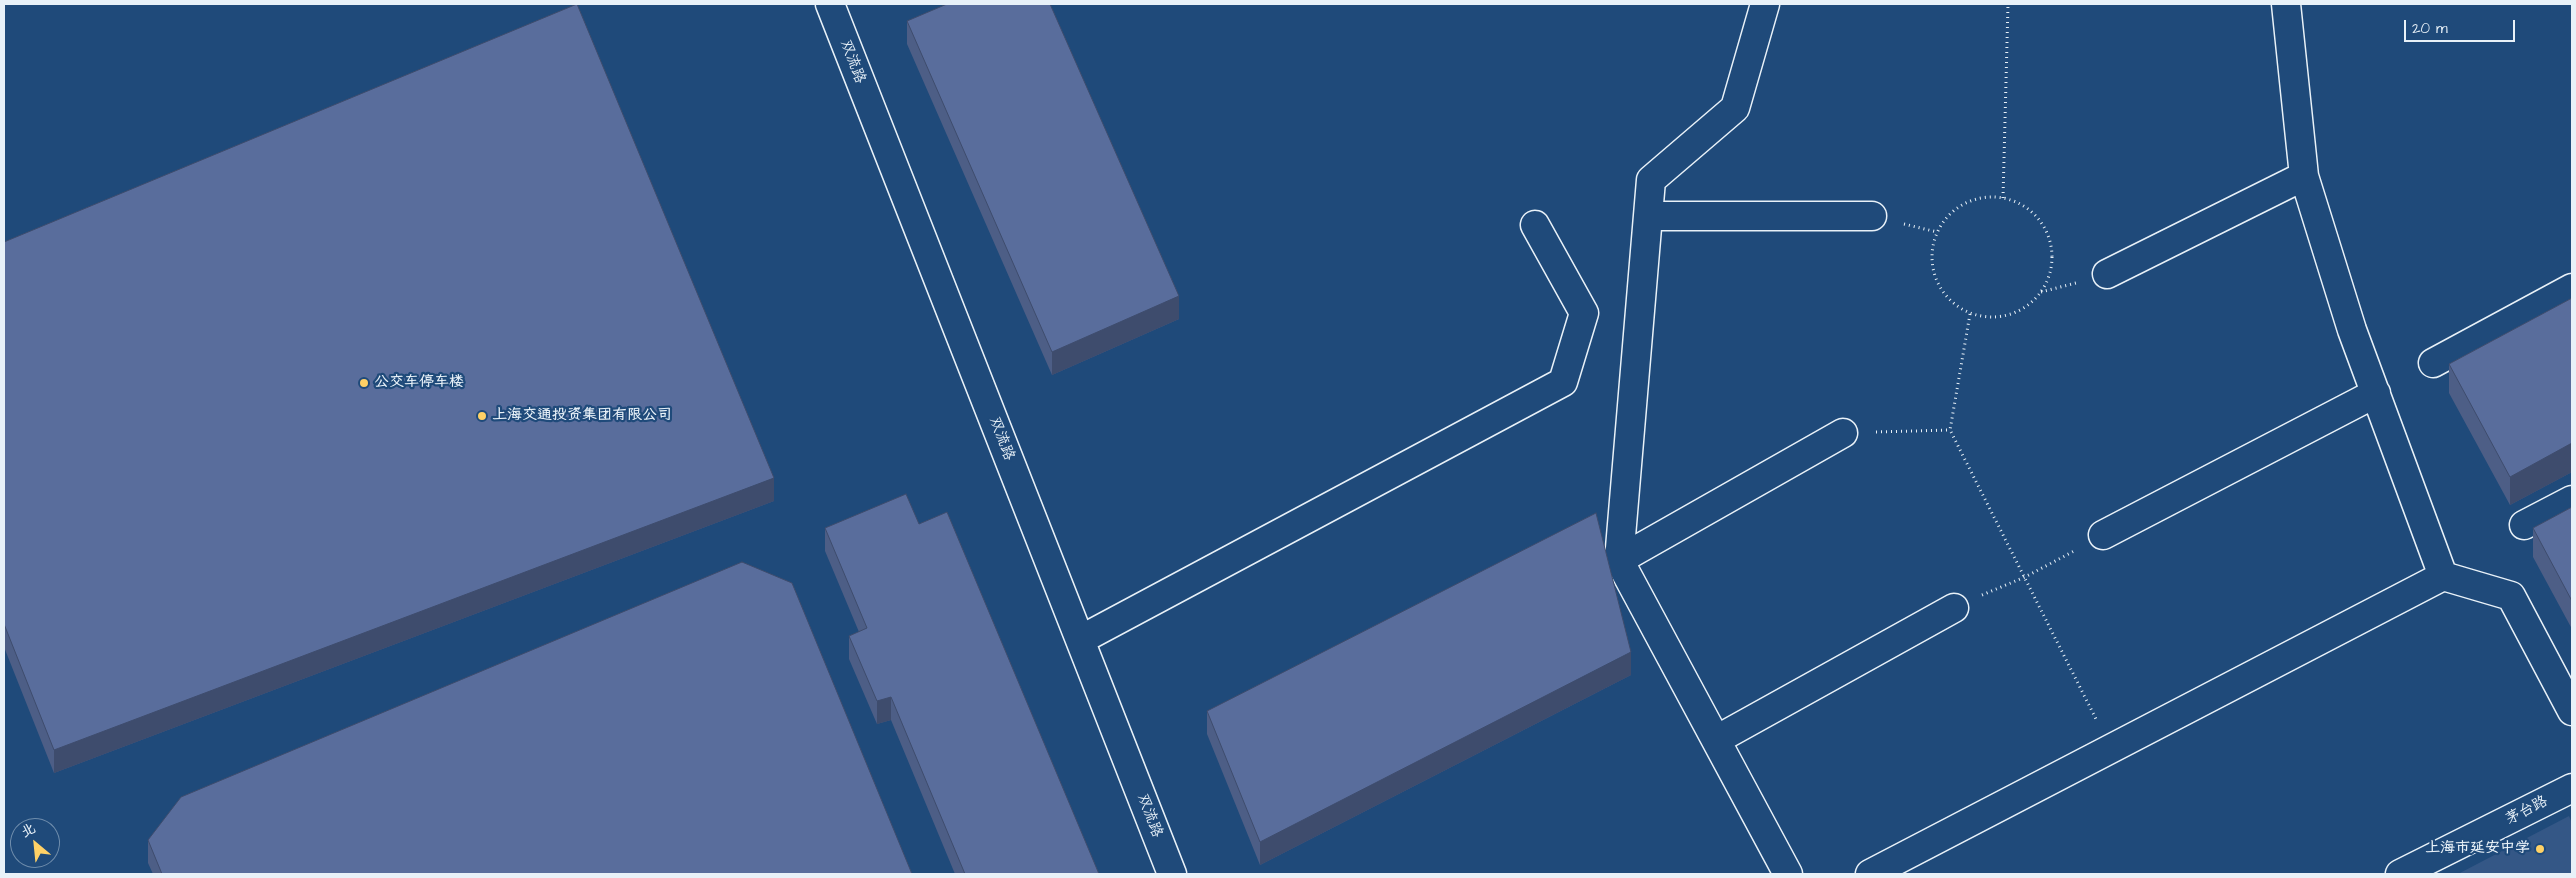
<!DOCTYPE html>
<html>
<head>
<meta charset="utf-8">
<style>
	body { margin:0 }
	#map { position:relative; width:2576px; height:878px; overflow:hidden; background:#1f4a7a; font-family:"Architects Daughter","LXGW WenKai TC",sans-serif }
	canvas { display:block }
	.frame { position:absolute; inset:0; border:5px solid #e8f1f8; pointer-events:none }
	.north { position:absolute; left:10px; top:818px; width:50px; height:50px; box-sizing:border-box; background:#1f4a7a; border:1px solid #6f8dac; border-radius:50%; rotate:332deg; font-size:14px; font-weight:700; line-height:20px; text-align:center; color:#e8f1f8 }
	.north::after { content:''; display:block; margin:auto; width:18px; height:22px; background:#ffd166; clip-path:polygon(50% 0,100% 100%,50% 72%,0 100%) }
	.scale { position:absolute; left:2404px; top:20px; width:111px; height:22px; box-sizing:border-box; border:2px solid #e8f1f8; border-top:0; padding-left:6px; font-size:15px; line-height:18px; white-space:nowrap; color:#e8f1f8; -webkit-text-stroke:4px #1f4a7a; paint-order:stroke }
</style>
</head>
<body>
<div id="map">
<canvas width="2576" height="878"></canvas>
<div class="frame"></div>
<div class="north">北</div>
<div class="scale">20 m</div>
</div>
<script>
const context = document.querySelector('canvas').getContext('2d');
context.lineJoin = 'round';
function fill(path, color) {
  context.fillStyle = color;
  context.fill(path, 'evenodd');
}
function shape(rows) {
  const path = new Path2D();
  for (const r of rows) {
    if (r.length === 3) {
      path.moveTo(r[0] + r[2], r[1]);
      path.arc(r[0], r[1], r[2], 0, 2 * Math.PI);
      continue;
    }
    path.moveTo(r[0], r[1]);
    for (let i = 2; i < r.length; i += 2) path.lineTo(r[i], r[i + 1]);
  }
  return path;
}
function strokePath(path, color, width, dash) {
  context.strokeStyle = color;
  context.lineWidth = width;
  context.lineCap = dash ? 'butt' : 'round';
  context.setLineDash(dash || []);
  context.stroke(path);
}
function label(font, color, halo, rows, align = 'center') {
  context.font = font + ' "Architects Daughter","LXGW WenKai TC",sans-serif';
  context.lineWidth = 4.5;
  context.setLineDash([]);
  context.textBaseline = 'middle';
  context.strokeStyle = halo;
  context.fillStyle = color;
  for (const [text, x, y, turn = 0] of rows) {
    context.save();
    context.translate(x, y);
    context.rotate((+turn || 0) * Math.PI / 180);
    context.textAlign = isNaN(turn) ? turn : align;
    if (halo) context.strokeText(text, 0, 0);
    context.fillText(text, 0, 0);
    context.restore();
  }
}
fill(shape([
	[2569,816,2572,823,2572,874,2458,874]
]), '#345786');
const minor = shape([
	[830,4,1172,874],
	[1765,4,1735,108,1651,180,1619,560,1788,874],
	[1649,216,1872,216],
	[2107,274,2304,176],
	[2433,363,2572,288],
	[2524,525,2572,500],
	[2103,535,2376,393],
	[1619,560,1843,433],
	[2443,576,2511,596,2572,711],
	[1080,640,1563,382,1584,313,1535,225],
	[1716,740,1954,608],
	[1870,874,2443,576,2352,330,2304,176,2286,4],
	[2400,874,2572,788]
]);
strokePath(minor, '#e8f1f8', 31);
strokePath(shape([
	[1992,257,60],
	[2003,198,2008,4],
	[1904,224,1937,232],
	[2041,292,2076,283],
	[1970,314,1950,430,2096,719],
	[1876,432,1950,430],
	[1982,595,2025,577,2076,550]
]), '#e8f1f8', 3, [1, 4]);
strokePath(minor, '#1f4a7a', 28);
fill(shape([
	[907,21,1179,319,1052,375,907,44],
	[4,242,774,501,54,773,4,647],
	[2572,298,2572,472,2510,505,2449,393,2449,364],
	[2572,507,2572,629,2533,557,2533,528],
	[919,524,1099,874,955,874,891,720,877,724,849,659,849,636,859,632,825,551,825,528],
	[1631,675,1260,865,1207,734,1207,711],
	[148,840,912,874,153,874,148,863]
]), '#4d5e86');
fill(shape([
	[1179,296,1179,319,1052,375,1052,352],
	[2572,443,2572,472,2510,505,2510,477],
	[774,478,774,501,54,773,54,750],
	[1631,652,1631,675,1260,865,1260,842],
	[891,697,891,720,877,724,877,701]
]), '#3e4c6d');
const building = shape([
	[577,4,774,478,54,750,4,624,4,242,577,4],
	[947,4,1050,4,1179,296,1052,352,907,21,947,4],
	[2572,298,2572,443,2510,477,2449,364,2572,298],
	[906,494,919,524,947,512,1099,874,965,874,891,697,877,701,849,636,867,628,825,528,906,494],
	[2572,507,2572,601,2533,528,2572,507],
	[1596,513,1631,652,1260,842,1207,711,1596,513],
	[742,562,792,583,912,874,162,874,148,840,181,797,742,562]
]);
fill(building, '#596d9c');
strokePath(building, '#3e4c6d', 1);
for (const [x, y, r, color] of [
	[364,383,5,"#ffd166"],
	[482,416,5,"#ffd166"],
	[2540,849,5,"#ffd166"]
]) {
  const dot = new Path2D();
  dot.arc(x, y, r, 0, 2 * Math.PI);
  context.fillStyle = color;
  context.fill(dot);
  strokePath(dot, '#1f4a7a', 2);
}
label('15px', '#e8f1f8', '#1f4a7a', [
	["双流路",852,62,69],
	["双流路",1001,439,69],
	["茅台路",2527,811,-27],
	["双流路",1149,816,69]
]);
label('bold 15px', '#e8f1f8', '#1f4a7a', [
	["公交车停车楼",374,383],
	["上海交通投资集团有限公司",492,416],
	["上海市延安中学",2530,849,"right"]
], 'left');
</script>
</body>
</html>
